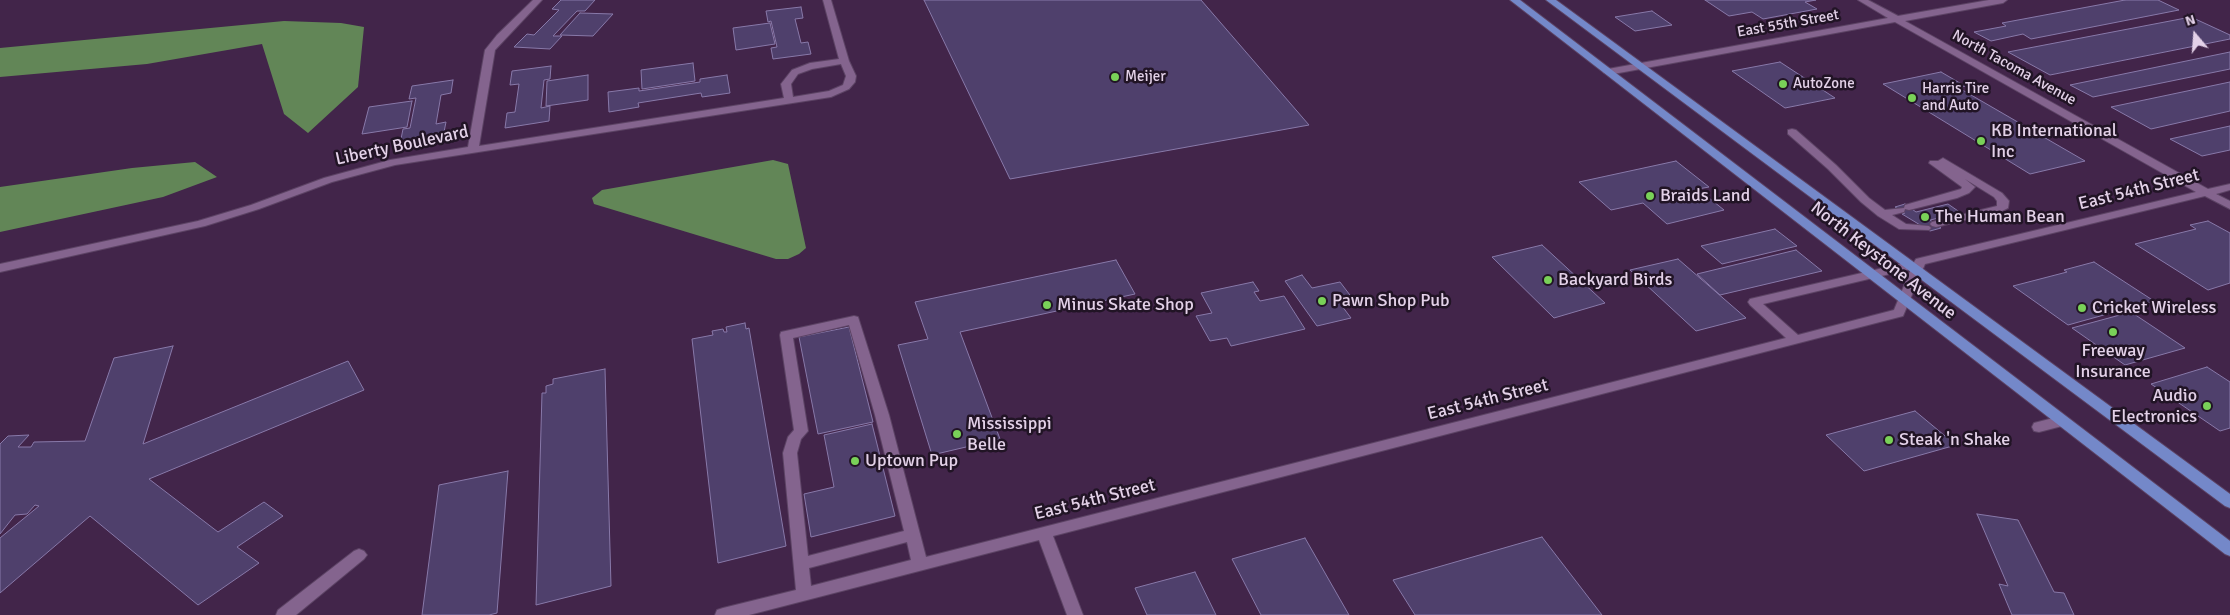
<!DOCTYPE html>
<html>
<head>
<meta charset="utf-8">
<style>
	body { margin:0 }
	#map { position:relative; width:2230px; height:615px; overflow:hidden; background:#42254a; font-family:Signika,sans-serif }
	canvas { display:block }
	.north { position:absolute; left:2170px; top:10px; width:50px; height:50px; -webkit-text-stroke:4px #211425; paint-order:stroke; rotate:342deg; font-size:14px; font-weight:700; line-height:20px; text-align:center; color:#e3d1e8 }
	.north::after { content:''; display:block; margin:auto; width:18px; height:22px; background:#e3d1e8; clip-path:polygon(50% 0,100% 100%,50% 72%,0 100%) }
</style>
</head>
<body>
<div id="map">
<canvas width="2230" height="615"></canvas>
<div class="north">N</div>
</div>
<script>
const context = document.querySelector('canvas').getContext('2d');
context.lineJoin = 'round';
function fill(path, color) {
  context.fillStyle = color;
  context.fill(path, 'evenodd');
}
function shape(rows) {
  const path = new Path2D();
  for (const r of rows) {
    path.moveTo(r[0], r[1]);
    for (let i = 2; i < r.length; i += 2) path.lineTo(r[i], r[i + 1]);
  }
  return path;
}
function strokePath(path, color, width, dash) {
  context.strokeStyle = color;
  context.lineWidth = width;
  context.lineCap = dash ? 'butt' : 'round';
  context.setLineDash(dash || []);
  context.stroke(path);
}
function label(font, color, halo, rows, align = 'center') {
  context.font = font + ' Signika,sans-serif';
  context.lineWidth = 5;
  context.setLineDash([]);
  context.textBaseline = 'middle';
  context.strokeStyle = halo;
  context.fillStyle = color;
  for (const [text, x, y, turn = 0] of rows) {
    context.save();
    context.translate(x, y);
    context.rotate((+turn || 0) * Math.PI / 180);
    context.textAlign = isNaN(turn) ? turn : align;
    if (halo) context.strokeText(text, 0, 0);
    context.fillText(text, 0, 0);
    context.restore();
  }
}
fill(shape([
	[284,21,341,23,364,27,358,87,308,133,284,114,262,44,147,64,0,77,0,48],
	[773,160,788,164,806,248,799,254,788,259,776,259,594,204,592,198,602,190],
	[195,162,217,177,163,197,0,232,0,187,132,168]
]), '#628657');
const building = shape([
	[561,0,595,0,585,11,577,11,553,36,562,36,550,49,514,47,527,34,534,35,559,10,552,9,561,0],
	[924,0,1201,0,1309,125,1010,179,924,0],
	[1705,0,1816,0,1805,2,1817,9,1763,19,1752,12,1729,16,1705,0],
	[2125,0,2158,0,2179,10,2031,39,2023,34,1991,41,1974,32,2006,26,2002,23,2125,0],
	[801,7,803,18,795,19,801,43,808,42,811,54,773,59,771,48,777,47,771,21,768,22,766,11,801,7],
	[1652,11,1672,25,1635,31,1615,17,1652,11],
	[580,13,613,14,593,36,560,35,580,13],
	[2191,17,2230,35,2230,39,2050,75,2008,52,2191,17],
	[770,23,775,44,736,50,733,28,770,23],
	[2230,52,2230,69,2093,97,2070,85,2230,52],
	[1780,62,1835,98,1785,108,1732,71,1780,62],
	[693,63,695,81,642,89,641,70,693,63],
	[551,66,550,79,544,80,541,108,550,106,549,121,505,128,507,113,515,112,519,84,510,85,512,71,551,66],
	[1941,72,1965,86,1959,88,2085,161,2030,174,1883,84,1941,72],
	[588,75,588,100,546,106,547,81,588,75],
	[727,75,730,93,702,97,701,93,638,103,639,107,609,112,608,92,639,88,639,91,700,82,700,79,727,75],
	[453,80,451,93,441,95,436,124,446,122,443,137,400,144,403,129,410,128,416,98,409,99,412,86,453,80],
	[2230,82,2230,111,2151,129,2111,107,2230,82],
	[412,101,407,127,362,134,369,107,412,101],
	[2230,126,2230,150,2202,156,2170,139,2230,126],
	[1676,161,1709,187,1698,189,1724,210,1667,224,1643,203,1611,210,1579,182,1676,161],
	[1905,204,1916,212,1948,204,1961,213,1930,220,1941,228,1930,231,1902,214,1905,213,1895,207,1905,204],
	[2208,221,2230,233,2230,283,2208,290,2135,244,2196,229,2190,225,2208,221],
	[1775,229,1797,246,1722,264,1701,246,1775,229],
	[1542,245,1605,303,1554,318,1492,257,1542,245],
	[1796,250,1822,271,1720,295,1697,274,1796,250],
	[1678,259,1746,318,1696,331,1630,270,1678,259],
	[1116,260,1135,294,960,332,1000,439,932,455,898,345,928,339,915,302,1116,260],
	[2094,262,2154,301,2068,325,2013,286,2067,272,2064,270,2094,262],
	[1302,275,1312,288,1340,282,1353,299,1339,302,1351,318,1317,326,1285,281,1302,275],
	[1253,282,1259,291,1254,292,1260,301,1284,296,1305,329,1231,346,1227,338,1210,341,1196,316,1212,313,1201,293,1253,282],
	[2131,312,2185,348,2125,365,2072,328,2131,312],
	[745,323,746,329,749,328,786,546,718,563,692,339,713,335,712,331,723,329,724,332,727,332,726,327,745,323],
	[849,327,873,422,818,434,799,337,849,327],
	[173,346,143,444,348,361,364,390,149,479,218,532,264,502,283,516,237,547,259,563,198,605,90,516,0,593,0,538,39,506,35,505,27,514,15,515,0,534,0,444,8,436,29,435,18,447,31,447,34,442,85,441,114,358,173,346],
	[2207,367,2230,382,2230,428,2220,431,2151,384,2207,367],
	[605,369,611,586,536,605,542,393,546,393,546,386,553,384,553,379,605,369],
	[1915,411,1956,445,1864,471,1826,435,1915,411],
	[872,424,895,516,811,537,804,494,834,487,824,435,872,424],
	[508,471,497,613,489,615,422,615,439,485,508,471],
	[1977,514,2018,520,2054,592,2064,593,2074,615,2012,615,1999,584,2008,586,1977,514],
	[1542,537,1602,615,1415,615,1393,580,1542,537],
	[1305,538,1349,615,1261,615,1232,559,1305,538],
	[1195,572,1216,615,1147,615,1135,588,1195,572]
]);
fill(building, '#4f406c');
strokePath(building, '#8879a9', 1);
const minor = shape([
	[533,0,542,0,495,50,479,146,784,98,781,84,792,70,810,63,839,59,823,0,831,0,849,61,856,76,855,82,849,89,831,97,395,165,332,182,259,209,205,226,0,272,0,264,198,221,251,205,324,178,390,160,468,147,485,50,497,35,533,0],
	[841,64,846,76,843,85,829,91,793,97,791,84,798,74,812,69,841,64],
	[1858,0,1868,0,1898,16,1989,0,2007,0,2003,3,1905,21,2208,189,2230,184,2230,190,2216,194,2230,201,2230,209,2205,196,1925,264,1903,316,1053,536,1083,615,1067,615,1039,540,749,615,715,615,717,610,723,608,796,590,783,453,788,437,794,430,780,335,781,332,854,316,858,317,889,415,926,557,1786,338,1750,305,1748,302,1750,299,1909,262,1913,264,1916,259,1920,258,2196,192,1895,22,1608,75,1603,72,1608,69,1888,18,1858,0],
	[1911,269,1894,310,1798,335,1763,304,1911,269],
	[849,325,875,415,904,531,808,556,797,453,801,439,808,431,793,338,849,325],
	[907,542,911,560,811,586,809,568,907,542],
	[1792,129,1796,130,1836,165,1869,198,1885,210,1904,208,1905,205,1961,189,1962,187,1929,163,1930,161,1938,161,1943,158,2002,193,2009,201,2008,208,2002,211,1936,227,1932,226,1930,224,1932,222,1997,206,1997,201,1994,197,1965,179,1975,187,1969,193,1957,198,1909,210,1905,209,1904,212,1892,215,1906,224,1929,226,1931,228,1929,230,1899,229,1878,216,1861,202,1828,169,1788,134,1788,130,1792,129],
	[2061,416,2066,417,2068,421,2066,425,2039,432,2034,431,2032,427,2034,423,2061,416],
	[359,549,364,551,367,555,364,559,296,615,276,615,278,610,354,551,359,549]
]);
const major = shape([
	[1510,0,1520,0,2230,541,2230,556,2225,554,1510,0],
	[1546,0,1556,0,2230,494,2230,508,2225,506,1546,0]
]);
strokePath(minor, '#5c4364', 2);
strokePath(major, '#5c4364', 2);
fill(minor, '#84648e');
fill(major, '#7488c9');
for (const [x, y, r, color] of [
	[1115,77,5,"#79d158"],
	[1783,84,5,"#79d158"],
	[1912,98,5,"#79d158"],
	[1981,141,5,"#79d158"],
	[1650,196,5,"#79d158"],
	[1925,217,5,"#79d158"],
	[1548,280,5,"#79d158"],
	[1322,301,5,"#79d158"],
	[1047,305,5,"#79d158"],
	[2082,308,5,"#79d158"],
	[2113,332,5,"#79d158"],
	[2207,406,5,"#79d158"],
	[957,434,5,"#79d158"],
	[1889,440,5,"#79d158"],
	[855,461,5,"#79d158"]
]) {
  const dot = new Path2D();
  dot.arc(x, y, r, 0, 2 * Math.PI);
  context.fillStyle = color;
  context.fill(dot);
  strokePath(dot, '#211425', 2);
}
label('15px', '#e3d1e8', '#211425', [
	["East 55th Street",1788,24,-10],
	["North Tacoma Avenue",2014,68,29]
]);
label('15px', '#e3d1e8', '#211425', [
	["Meijer",1125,77],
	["AutoZone",1793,84],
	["Harris Tire",1922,89],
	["and Auto",1922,106]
], 'left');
label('18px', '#e3d1e8', '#211425', [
	["KB International",1991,131],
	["Inc",1991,152],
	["Braids Land",1660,196],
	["The Human Bean",1935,217],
	["Backyard Birds",1558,280],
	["Pawn Shop Pub",1332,301],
	["Minus Skate Shop",1057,305],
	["Cricket Wireless",2092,308],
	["Freeway",2113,351,"center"],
	["Insurance",2113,372,"center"],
	["Audio",2197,396,"right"],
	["Electronics",2197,417,"right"],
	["Mississippi",967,424],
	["Belle",967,445],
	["Steak 'n Shake",1899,440],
	["Uptown Pup",865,461]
], 'left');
label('18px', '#e3d1e8', '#211425', [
	["Liberty Boulevard",402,146,-12],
	["East 54th Street",2139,190,-14],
	["North Keystone Avenue",1883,261,38],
	["East 54th Street",1488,400,-14],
	["East 54th Street",1095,500,-14]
]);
</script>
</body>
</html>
